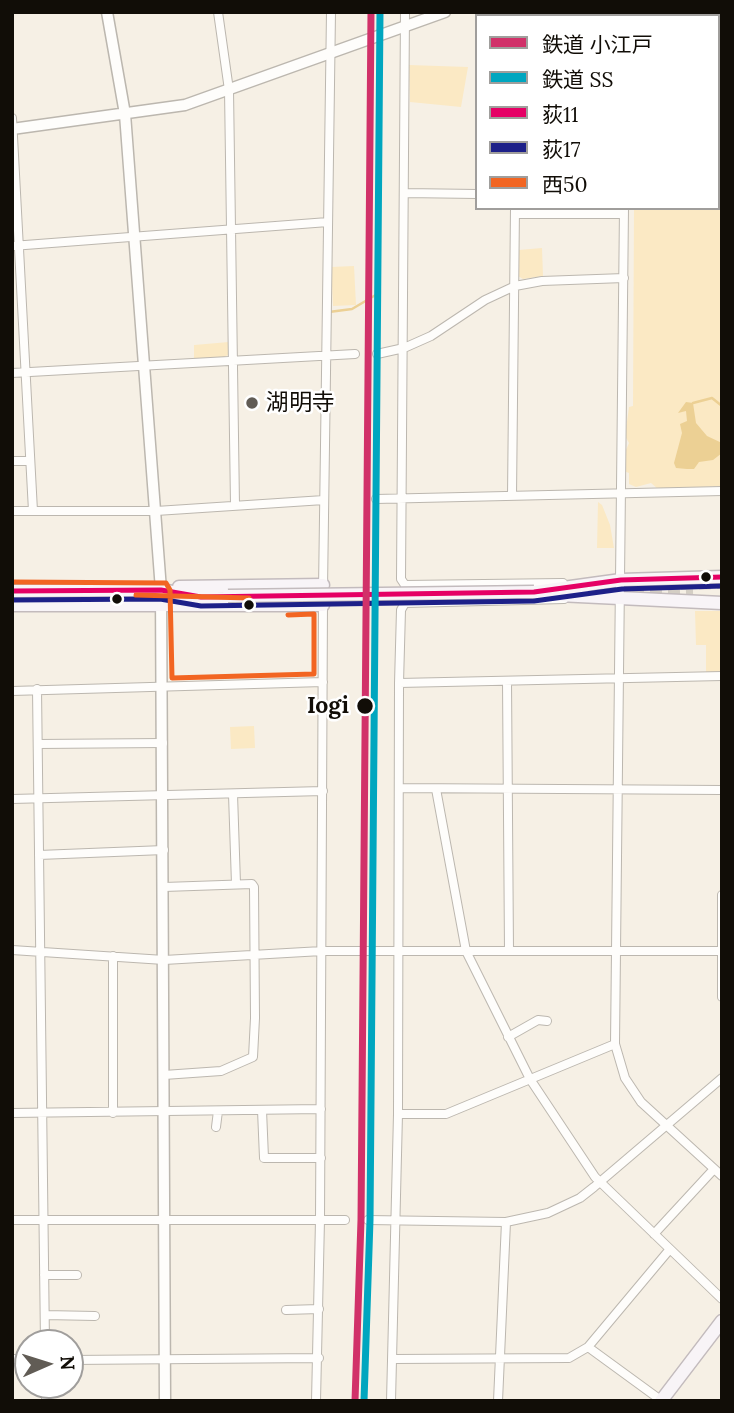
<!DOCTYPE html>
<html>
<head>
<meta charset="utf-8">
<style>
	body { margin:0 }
	#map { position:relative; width:734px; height:1413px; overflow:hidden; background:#f6f0e5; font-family:Lora,"Noto Sans JP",serif }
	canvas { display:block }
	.frame { position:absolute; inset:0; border:14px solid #110d07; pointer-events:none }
	.legend { position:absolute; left:475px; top:14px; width:245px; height:196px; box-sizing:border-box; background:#fff; border:2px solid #a09e9c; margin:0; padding:9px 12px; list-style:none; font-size:21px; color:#110d07 }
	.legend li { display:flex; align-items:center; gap:14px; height:35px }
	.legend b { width:35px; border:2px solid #a09e9c }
	.north { position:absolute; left:14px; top:1329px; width:70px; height:70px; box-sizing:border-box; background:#fff; border:2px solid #a09e9c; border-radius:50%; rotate:87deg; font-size:19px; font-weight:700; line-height:28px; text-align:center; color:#110d07 }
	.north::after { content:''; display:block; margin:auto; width:24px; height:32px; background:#615c55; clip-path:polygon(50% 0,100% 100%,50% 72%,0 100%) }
</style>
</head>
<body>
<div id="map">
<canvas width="734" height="1413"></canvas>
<div class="frame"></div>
<ul class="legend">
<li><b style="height:9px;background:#d13169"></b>鉄道 小江戸</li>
<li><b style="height:9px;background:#00a6bf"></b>鉄道 SS</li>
<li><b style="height:9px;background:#e50065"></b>荻11</li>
<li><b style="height:9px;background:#1d2088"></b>荻17</li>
<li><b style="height:9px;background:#f26522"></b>西50</li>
</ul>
<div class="north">N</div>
</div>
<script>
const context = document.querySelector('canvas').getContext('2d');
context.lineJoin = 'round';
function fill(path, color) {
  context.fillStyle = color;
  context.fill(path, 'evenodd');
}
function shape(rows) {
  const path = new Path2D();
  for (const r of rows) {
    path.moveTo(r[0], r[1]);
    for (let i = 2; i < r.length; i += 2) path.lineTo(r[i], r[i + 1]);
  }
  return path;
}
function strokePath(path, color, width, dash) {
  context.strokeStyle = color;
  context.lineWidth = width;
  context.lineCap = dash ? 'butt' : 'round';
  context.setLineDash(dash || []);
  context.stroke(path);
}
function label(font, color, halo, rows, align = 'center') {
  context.font = font + ' Lora,"Noto Sans JP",serif';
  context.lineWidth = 5;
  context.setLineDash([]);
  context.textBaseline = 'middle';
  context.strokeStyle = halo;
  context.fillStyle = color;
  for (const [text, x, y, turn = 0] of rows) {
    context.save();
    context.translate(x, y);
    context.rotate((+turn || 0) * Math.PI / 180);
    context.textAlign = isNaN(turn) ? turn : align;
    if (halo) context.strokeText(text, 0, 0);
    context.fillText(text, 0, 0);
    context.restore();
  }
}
fill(shape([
	[409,65,468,67,461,107,410,102],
	[718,68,722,68,722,486,658,489,651,483,636,487,629,484,629,473,624,471,623,457,629,443,625,436,629,407,633,406,634,208,718,208],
	[542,248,543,276,523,279,518,276,519,250],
	[354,266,356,305,333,306,331,267],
	[229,342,230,354,224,357,194,359,194,345],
	[598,502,602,505,610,525,614,548,597,548],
	[695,611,722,611,722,672,706,673,706,645,696,645],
	[254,726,255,748,231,749,230,727]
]), '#fbe9c4');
fill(shape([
	[686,402,693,403,696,423,707,436,722,443,722,453,713,460,699,462,694,469,687,469,676,468,674,463,682,433,680,424,687,421,686,411,678,413]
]), '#ecd094');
strokePath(shape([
	[329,312,352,309,379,293],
	[693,403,712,398,722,406]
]), '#ecd094', 2.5);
strokePath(shape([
	[681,584,722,583],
	[614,593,693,591]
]), '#d4cec4', 12, [12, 6]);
const street = shape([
	[218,12,229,90,235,505],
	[625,12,625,16],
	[519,16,519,12],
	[718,61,722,61],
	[12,118,33,511],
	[405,193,477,194],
	[624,208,615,1044,625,1078,641,1102,722,1176],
	[515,214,624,214],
	[12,246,328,222],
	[377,354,404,348,431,336,485,300,515,286,542,281,624,278],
	[12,373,355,354],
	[12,461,30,461],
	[512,496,515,208],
	[376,499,722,491],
	[12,511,156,511,324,500],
	[405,585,563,583],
	[323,589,331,12],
	[405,603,564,599],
	[507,681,509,951],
	[399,683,722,676],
	[37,689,45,1343],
	[12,691,323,682],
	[38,744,163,743],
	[401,788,722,790],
	[436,789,466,951,530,1079,595,1177,722,1299],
	[233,794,236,884],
	[12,799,323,791],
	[39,855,164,850],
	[164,887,252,884,254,887,255,1018,253,1057,221,1071,164,1075],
	[722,895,722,997],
	[12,950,164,960,322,951,722,951],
	[113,956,113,1113],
	[508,1037,538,1020,547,1021],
	[262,1110,264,1158,321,1158],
	[12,1113,321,1109],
	[398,1114,446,1114,615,1044],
	[216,1127,218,1111],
	[12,1220,345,1220],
	[368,1220,506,1222,548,1213,580,1198,594,1187,722,1078],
	[654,1234,714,1169],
	[44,1275,77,1275],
	[286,1310,319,1309],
	[45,1315,95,1316],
	[588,1347,662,1401],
	[12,1359,28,1359],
	[394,1359,569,1358,588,1347,670,1249],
	[70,1360,319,1358],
	[46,1385,46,1401],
	[316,1401,320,1220,323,602],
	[391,1401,398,1114,399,683,401,610,405,603,405,585,401,579,405,12],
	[498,1401,506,1222]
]);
const secondary = shape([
	[107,12,125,114,161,590,165,1401],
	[12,129,185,105,445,12]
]);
const primary = shape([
	[179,587,323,585],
	[12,591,161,590,201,597],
	[534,592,621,580,722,577],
	[558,595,722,603],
	[193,598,228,596],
	[12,605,323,605],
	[661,1401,722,1321]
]);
strokePath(street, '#bcb7af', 10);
strokePath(secondary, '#bcb7af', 13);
strokePath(primary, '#c3bbbd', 15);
strokePath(street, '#fefdfb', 8);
strokePath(secondary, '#fefdfb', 10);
strokePath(primary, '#f8f4f7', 12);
const primaryBridge = shape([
	[228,596,534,592]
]);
strokePath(primaryBridge, '#c3bbbd', 15, []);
strokePath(primaryBridge, '#f8f4f7', 12);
strokePath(shape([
	[12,591,161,590,201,597,534,592,621,580,722,577]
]), '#e50065', 5);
strokePath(shape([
	[12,600,160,599,201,606,534,601,622,589,722,586]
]), '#1d2088', 5);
strokePath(shape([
	[12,582,166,583,170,590,172,678,314,674,314,614,288,615],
	[136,595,249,598]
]), '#f26522', 5);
strokePath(shape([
	[355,1401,361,1220,371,12]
]), '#d13169', 7);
strokePath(shape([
	[364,1401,370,1220,380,12]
]), '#00a6bf', 7);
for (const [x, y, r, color] of [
	[252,403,7,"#615c55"],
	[706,577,6,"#110d07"],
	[117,599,6,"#110d07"],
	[249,605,6,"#110d07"],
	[365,706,9,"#110d07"]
]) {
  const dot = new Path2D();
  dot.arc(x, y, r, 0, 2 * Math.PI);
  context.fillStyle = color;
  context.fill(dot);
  strokePath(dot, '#fff', 2.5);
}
label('23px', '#110d07', '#fff', [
	["湖明寺",266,403]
], 'left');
label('bold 23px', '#110d07', '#fff', [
	["Iogi",349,706]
], 'right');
</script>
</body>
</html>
